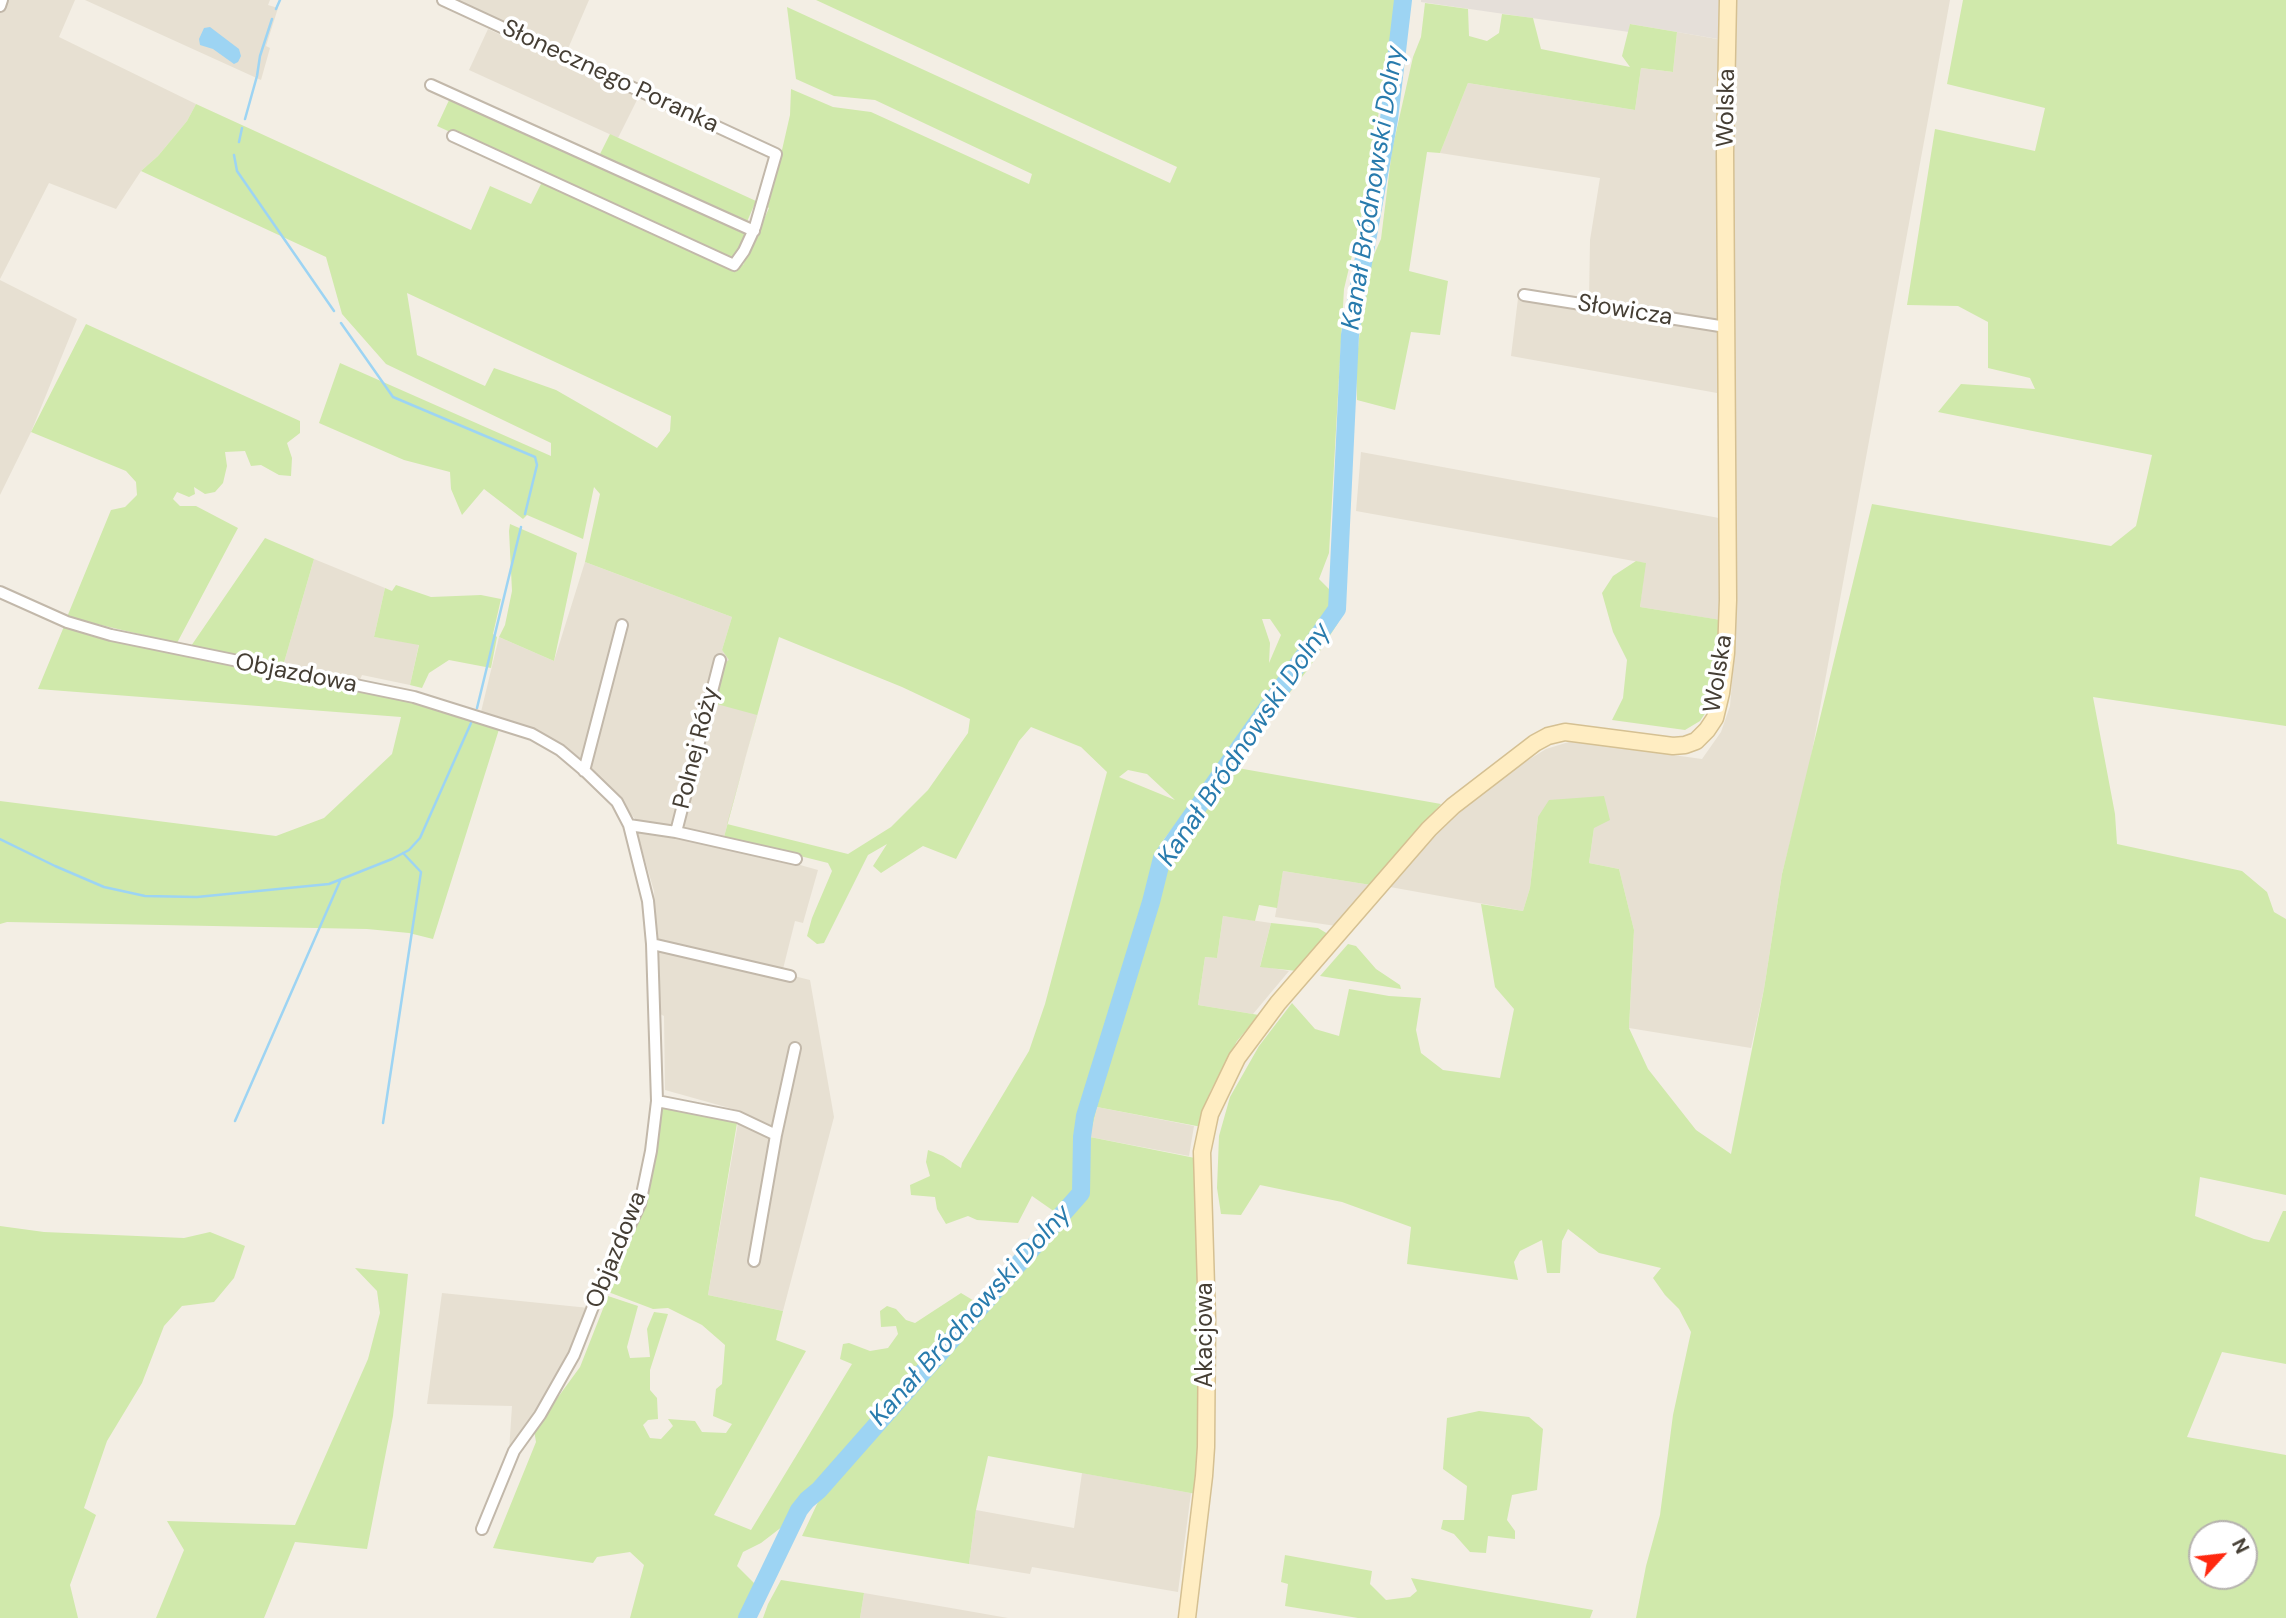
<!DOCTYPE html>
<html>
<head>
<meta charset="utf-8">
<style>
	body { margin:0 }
	#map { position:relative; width:2286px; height:1618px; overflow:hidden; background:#f3eee4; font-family:"DM Sans",sans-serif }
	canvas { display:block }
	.north { position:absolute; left:2188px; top:1520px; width:70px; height:70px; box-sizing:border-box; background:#fff; border:2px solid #b5b2ae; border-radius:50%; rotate:63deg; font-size:19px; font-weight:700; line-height:28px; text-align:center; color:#453e34 }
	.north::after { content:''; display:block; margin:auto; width:24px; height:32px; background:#ff280f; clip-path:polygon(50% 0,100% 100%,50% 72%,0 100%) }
</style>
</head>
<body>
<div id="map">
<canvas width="2286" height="1618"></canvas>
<div class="north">N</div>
</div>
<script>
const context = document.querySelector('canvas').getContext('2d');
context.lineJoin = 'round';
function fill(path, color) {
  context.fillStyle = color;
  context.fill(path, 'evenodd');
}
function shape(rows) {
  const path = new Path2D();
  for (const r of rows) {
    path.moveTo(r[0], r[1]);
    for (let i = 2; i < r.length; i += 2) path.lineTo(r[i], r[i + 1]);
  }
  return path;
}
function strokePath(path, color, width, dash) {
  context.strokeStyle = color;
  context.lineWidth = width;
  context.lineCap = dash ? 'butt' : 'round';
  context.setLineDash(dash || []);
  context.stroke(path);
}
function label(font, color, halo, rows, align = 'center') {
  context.font = font + ' "DM Sans",sans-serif';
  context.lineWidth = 7;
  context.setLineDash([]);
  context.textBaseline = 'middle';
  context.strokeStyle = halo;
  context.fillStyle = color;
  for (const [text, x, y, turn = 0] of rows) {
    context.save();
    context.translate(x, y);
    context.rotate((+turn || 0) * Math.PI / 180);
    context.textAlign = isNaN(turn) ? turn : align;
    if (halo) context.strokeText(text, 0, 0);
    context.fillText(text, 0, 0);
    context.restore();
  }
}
fill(shape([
	[0,0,75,0,59,37,196,104,187,121,158,156,141,171,116,209,49,183,0,279],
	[85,0,270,0,268,5,278,8,266,46,270,48,261,80],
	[453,0,589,0,567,51],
	[1724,0,1950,0,1809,768,1782,874,1764,989,1751,1048,1629,1028,1634,930,1619,869,1589,863,1594,828,1538,817,1530,888,1523,911,1379,885,1454,806,1546,749,1572,741,1702,759,1721,732,1730,706,1736,634,1720,620,1640,607,1645,563,1356,511,1361,452,1719,518,1717,393,1511,356,1519,290,1589,299,1590,240,1600,178,1440,153,1468,83,1635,110,1641,68,1673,72,1677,32,1723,40],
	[488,29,638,98,618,138,469,70],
	[0,280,77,319,31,432,0,495],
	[314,559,385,588,374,637,419,644,410,685,362,675,359,682,283,666],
	[585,562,732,617,722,650,730,660,757,715,724,837,638,822,579,758,535,732,481,712,499,637,554,661],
	[636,829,754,852,818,870,803,923,795,921,782,973,810,980,834,1117,783,1311,708,1295,740,1111,665,1090,664,1016,660,1014,654,891],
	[1283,871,1371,885,1336,926,1275,917],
	[1223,916,1271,923,1260,966,1289,971,1253,1014,1198,1005,1205,957,1217,958],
	[1097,1107,1194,1126,1189,1156,1090,1137],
	[442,1293,589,1308,558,1380,509,1451,512,1406,427,1404],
	[1082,1473,1191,1493,1178,1592,1032,1567,1030,1574,969,1564,976,1510,1074,1528],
	[864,1593,951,1608,1008,1618,860,1618]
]), '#e7e0d2');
fill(shape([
	[1421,0,1724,0,1724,40,1630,24,1629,32,1421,2]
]), '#e5dfd9');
fill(shape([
	[816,0,1397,0,1363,209,1344,289,1329,553,1319,579,1331,591,1344,597,1338,623,1309,668,1232,767,1441,804,1371,885,1283,871,1277,908,1259,905,1255,921,1223,916,1217,958,1205,957,1198,1005,1259,1015,1237,1041,1210,1092,1202,1127,1097,1107,1090,1137,1195,1158,1194,1193,1199,1260,1199,1440,1196,1494,988,1456,976,1510,969,1564,802,1536,818,1502,833,1485,819,1479,787,1523,761,1543,743,1552,737,1566,755,1584,738,1618,630,1618,644,1565,630,1552,597,1557,593,1563,493,1548,536,1442,534,1430,580,1367,608,1296,638,1306,627,1347,630,1358,650,1357,647,1329,654,1312,668,1314,650,1370,650,1390,657,1398,658,1419,648,1420,643,1425,650,1438,661,1439,673,1426,668,1419,695,1421,702,1432,726,1433,732,1424,713,1416,716,1389,722,1384,725,1345,702,1325,668,1308,653,1309,603,1290,637,1220,661,1107,737,1123,708,1295,783,1311,776,1340,806,1351,714,1515,751,1530,852,1364,840,1359,843,1344,849,1343,870,1351,888,1348,898,1334,896,1326,881,1327,880,1311,887,1306,896,1309,906,1320,915,1323,961,1293,976,1302,1055,1212,1032,1196,1018,1223,977,1220,968,1216,946,1224,937,1209,935,1197,911,1195,910,1185,930,1176,926,1162,928,1150,943,1156,961,1168,962,1163,1029,1051,1045,1004,1107,772,1081,747,1031,727,1019,741,956,859,923,846,881,873,873,866,887,844,868,855,824,943,817,944,807,936,812,918,832,871,828,863,724,837,757,715,713,703,722,665,729,660,722,650,732,617,585,562,600,494,594,487,583,539,527,515,523,519,484,489,462,515,451,489,450,472,404,460,319,423,340,363,551,456,551,443,386,364,342,314,326,257,141,171,158,156,187,121,196,104,471,230,490,186,531,204,542,182,743,265,769,208,764,205,782,150,790,115,791,89,833,107,871,112,1029,184,1032,174,875,100,834,96,796,79,787,7,1170,183,1177,167],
	[407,293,671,416,670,431,657,448,556,390,494,368,485,386,417,355],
	[1262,619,1270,619,1281,635,1269,663,1270,643],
	[779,637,902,687,970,719,968,733,928,790,891,827,848,854,727,824],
	[1220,765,1231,768,1172,852,1159,846],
	[1128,770,1147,774,1175,800,1119,777],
	[1963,0,2286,0,2286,726,2093,697,2115,814,2117,844,2242,871,2267,892,2274,912,2286,919,2286,1195,2200,1177,2195,1216,2254,1239,2269,1242,2283,1211,2286,1211,2286,1364,2222,1352,2187,1437,2286,1455,2286,1618,1636,1618,1646,1566,1660,1515,1673,1415,1691,1332,1679,1309,1665,1295,1653,1278,1661,1268,1599,1253,1568,1229,1562,1241,1560,1273,1547,1273,1542,1240,1520,1251,1514,1262,1518,1280,1407,1264,1411,1227,1342,1202,1260,1185,1241,1215,1221,1214,1217,1188,1219,1136,1230,1097,1259,1046,1292,1003,1315,1029,1339,1036,1349,989,1389,996,1421,998,1416,1030,1421,1053,1443,1070,1500,1078,1514,1009,1495,987,1481,904,1523,911,1530,888,1538,817,1549,800,1604,796,1610,820,1594,828,1589,863,1619,869,1634,930,1629,1028,1648,1069,1696,1130,1731,1154,1764,989,1782,874,1872,504,2111,546,2136,526,2152,455,1938,412,1961,384,2035,389,2030,378,1988,368,1988,322,1958,306,1907,305,1935,129,2035,151,2045,108,1947,84],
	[2202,1534,2244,1534,2244,1576,2202,1576],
	[1425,3,1468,9,1469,36,1487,41,1499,33,1502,14,1533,18,1541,49,1630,67,1622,56,1630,24,1677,32,1673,72,1641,68,1635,110,1468,83,1440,153,1427,152,1409,271,1448,281,1440,335,1411,332,1395,410,1357,400,1356,367,1364,292,1373,257,1381,239,1392,150,1413,57,1421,37],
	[450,98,745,234,734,260,437,126],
	[610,134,756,201,746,224,599,156],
	[86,324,300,421,300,433,287,443,292,458,291,476,279,475,261,465,251,466,245,451,225,452,227,466,223,483,215,492,205,494,194,487,195,494,189,497,177,492,173,499,180,506,196,506,238,528,177,643,67,617,111,510,125,507,137,495,136,482,126,471,31,432],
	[510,524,577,553,554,661,499,637,505,625,512,591,509,531],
	[265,538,314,559,283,666,189,649],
	[1636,561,1646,563,1640,607,1721,620,1720,653,1712,703,1700,721,1685,730,1612,720,1623,698,1627,660,1613,632,1602,593,1613,576],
	[396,585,431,597,481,595,501,599,493,634,497,637,491,668,449,660,429,673,422,688,410,685,419,645,374,637,385,588,392,591],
	[65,624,91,634,404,699,467,717,470,721,501,723,433,939,409,933,367,929,7,922,0,924,0,801,276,836,324,818,392,754,401,717,38,689],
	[1271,923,1318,928,1328,934,1297,971,1260,967],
	[1348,944,1356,946,1376,969,1400,985,1401,989,1320,976],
	[0,1226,44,1232,184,1238,210,1232,245,1246,234,1278,214,1302,182,1306,164,1326,142,1383,107,1441,84,1508,96,1515,70,1585,78,1618,0,1618],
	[355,1268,408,1274,393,1416,367,1549,295,1542,264,1618,156,1618,184,1550,167,1521,295,1525,368,1359,380,1313,377,1291],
	[1479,1411,1529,1417,1543,1429,1537,1490,1512,1495,1507,1520,1515,1531,1515,1539,1488,1536,1486,1553,1470,1552,1454,1534,1441,1529,1443,1520,1464,1520,1467,1486,1443,1469,1447,1418],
	[1285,1555,1372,1571,1370,1584,1386,1600,1410,1597,1417,1591,1411,1578,1593,1610,1590,1618,1358,1618,1285,1606,1288,1584,1281,1582],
	[781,1580,864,1593,860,1618,763,1618,768,1604]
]), '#d0e9ab');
fill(shape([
	[210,27,239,49,241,56,238,62,234,64,213,49,200,45,199,39,204,28]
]), '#9dd4f3');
strokePath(shape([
	[276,9,280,0],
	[245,119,257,76,260,56,272,19],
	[239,142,242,128],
	[234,155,237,171,334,311],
	[341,323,393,397,535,457,537,465,525,514],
	[477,708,521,527],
	[0,839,55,866,104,887,145,896,197,897,329,884,392,859,409,850,420,838,471,723],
	[235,1121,340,881],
	[383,1123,421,872,403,853]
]), '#9dd4f3', 2.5);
strokePath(shape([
	[747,1618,799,1510,807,1500,819,1490,1081,1193,1082,1137,1085,1116,1151,902,1162,858,1337,609,1350,335,1389,119,1403,0]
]), '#9dd4f3', 18);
const street = shape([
	[443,0,776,154,755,227,744,251,734,265,453,136],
	[0,6,2,0],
	[431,85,754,231],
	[1524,295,1726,327],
	[0,592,67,622,111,635,414,697,532,734,560,750,586,772,617,802,629,825,648,901,652,944,657,1101,651,1151,640,1204,600,1289,574,1355,540,1415,514,1451,482,1529],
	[584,771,622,625],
	[629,825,676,832,720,660],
	[676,832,796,859],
	[652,944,790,976],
	[657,1101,738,1117,776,1135],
	[754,1261,776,1135,795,1048]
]);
const secondary = shape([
	[1187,1618,1204,1476,1206,1447,1207,1320,1202,1152,1210,1114,1237,1058,1278,1003,1429,829,1453,806,1535,743,1548,736,1565,732,1673,746,1685,745,1696,741,1707,730,1715,718,1721,693,1726,653,1728,600,1725,152,1728,0]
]);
strokePath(street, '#c2b8aa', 14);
strokePath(secondary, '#d5c092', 19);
strokePath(street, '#fff', 10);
strokePath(secondary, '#ffedc2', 16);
label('24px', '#453e34', '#fff', [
	["Słonecznego Poranka",610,77,25],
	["Wolska",1727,108,-89],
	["Słowicza",1625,311,9],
	["Objazdowa",296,674,11],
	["Wolska",1719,674,-81],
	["Polnej Róży",697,748,-76],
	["Objazdowa",617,1250,-68],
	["Akacjowa",1206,1335,-90]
]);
label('italic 26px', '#287bad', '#fff', [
	["Kanał Bródnowski Dolny",1374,188,-81],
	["Kanał Bródnowski Dolny",1245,745,-56],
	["Kanał Bródnowski Dolny",971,1316,-48]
]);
</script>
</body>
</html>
